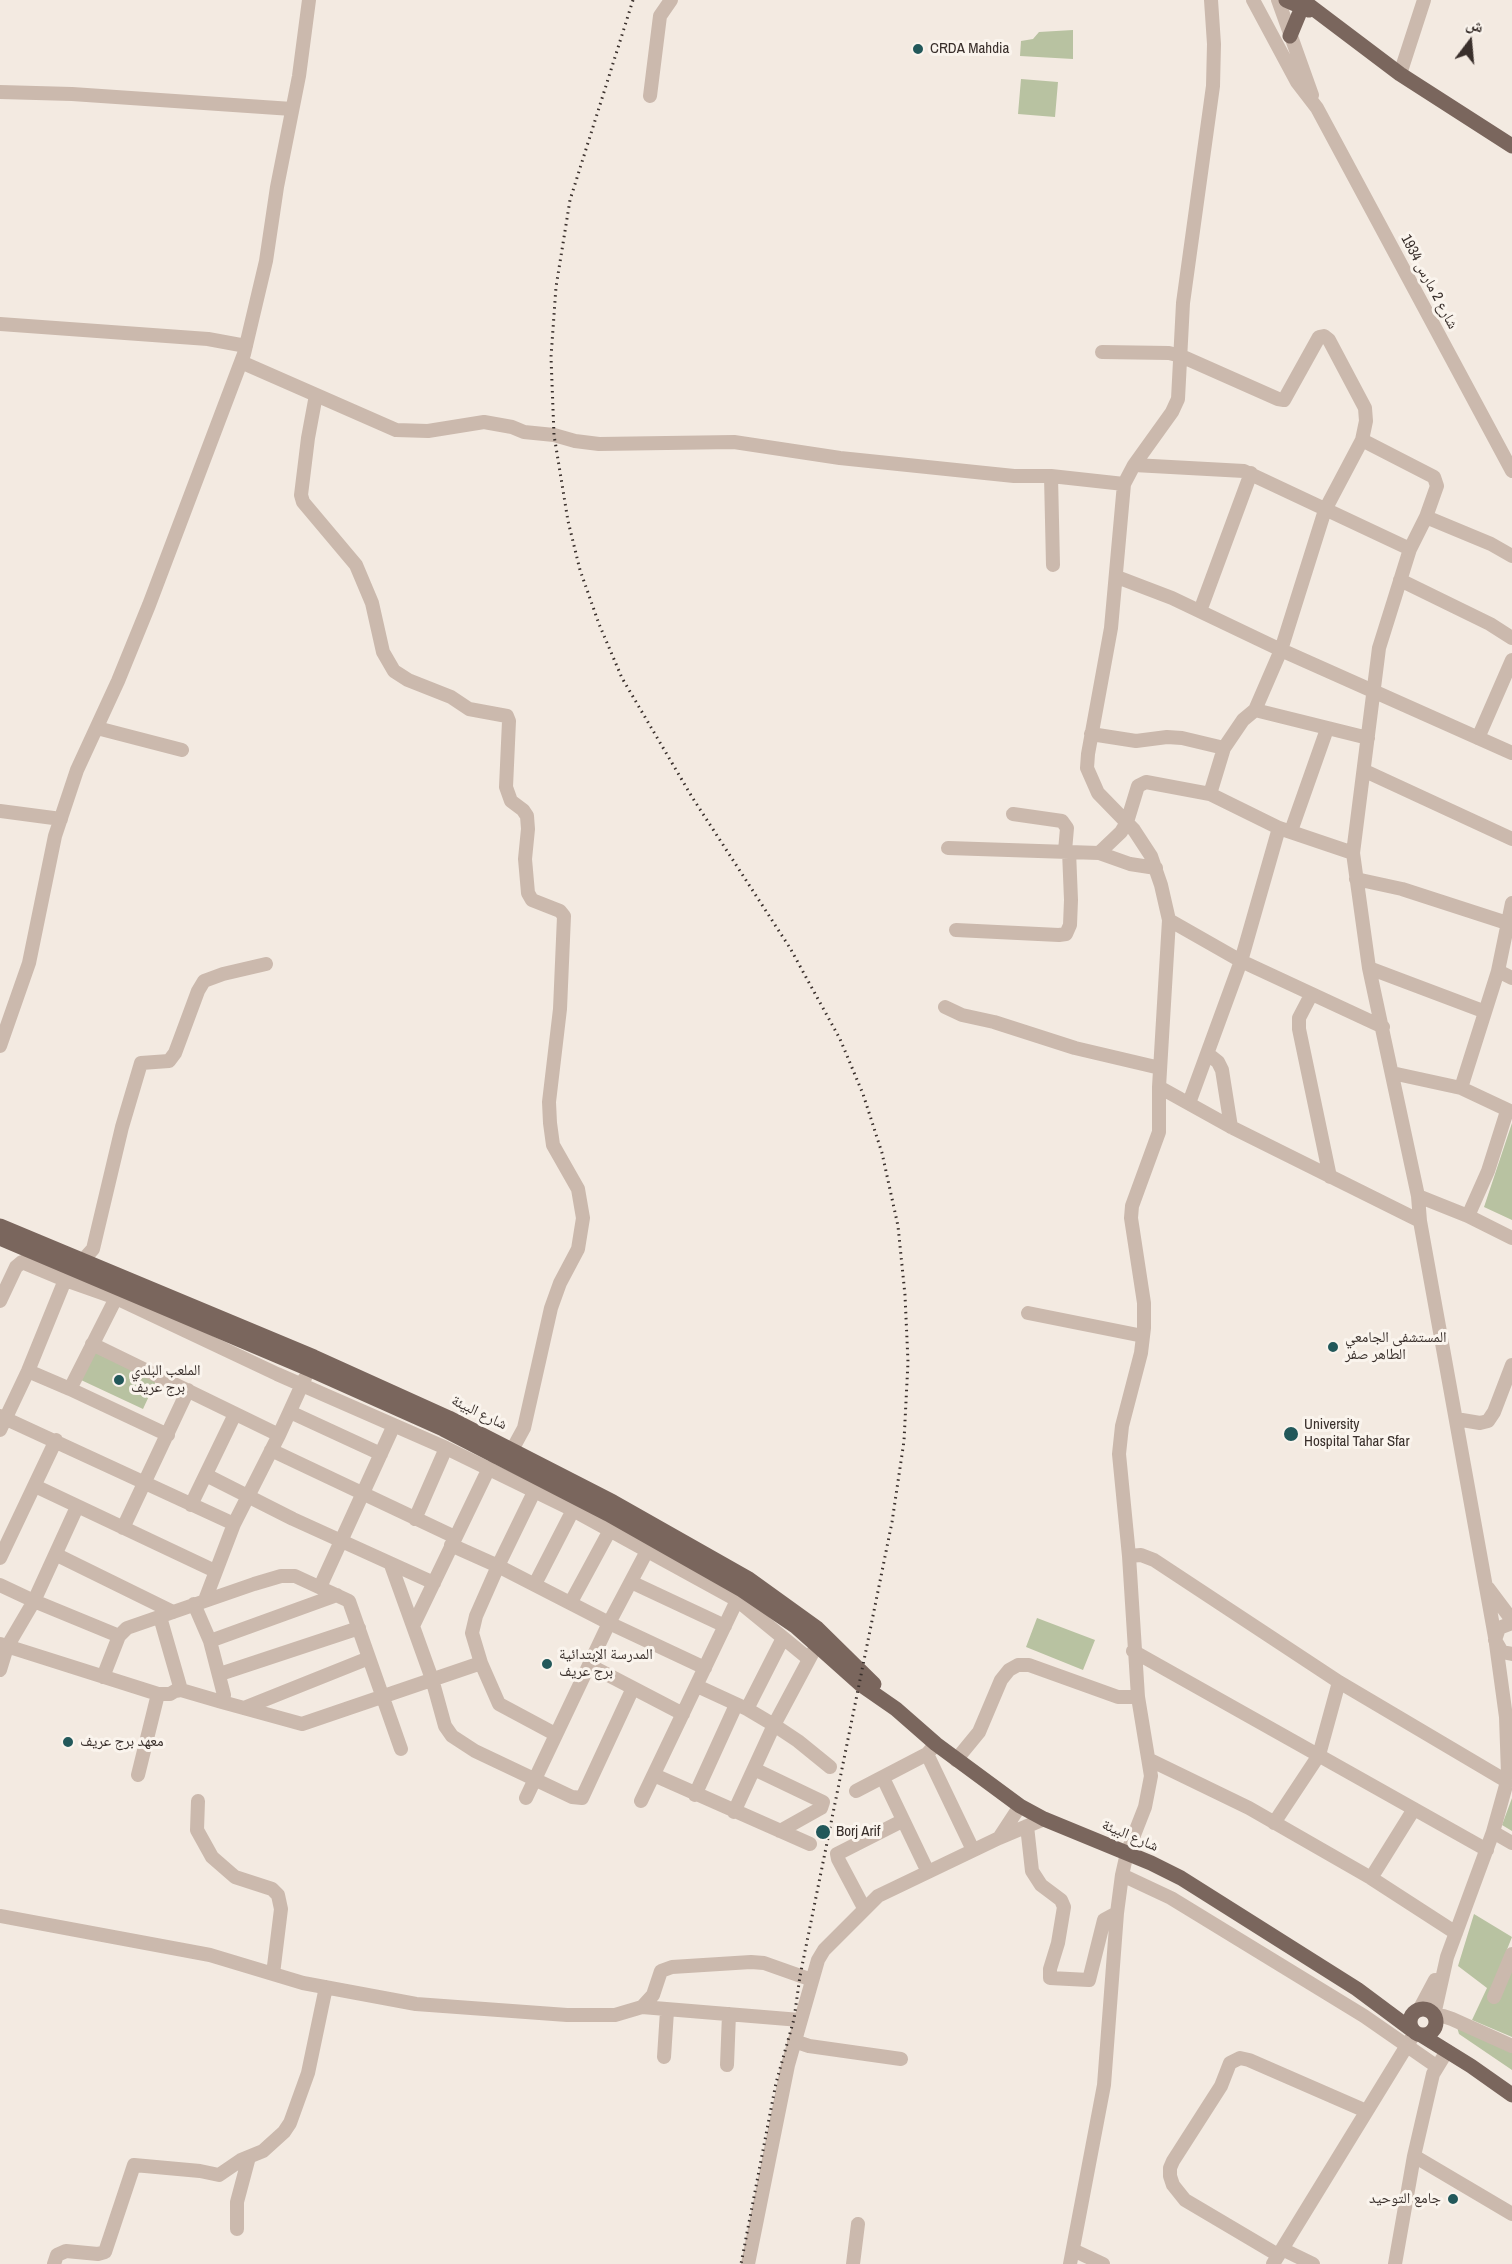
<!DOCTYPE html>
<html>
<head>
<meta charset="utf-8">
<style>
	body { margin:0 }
	#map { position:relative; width:1512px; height:2264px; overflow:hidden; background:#f3eae1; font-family:"Archivo Narrow","Noto Naskh Arabic",sans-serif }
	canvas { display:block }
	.north { position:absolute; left:1440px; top:12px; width:60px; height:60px; -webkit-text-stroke:4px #faf4ed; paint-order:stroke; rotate:16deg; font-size:16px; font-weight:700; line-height:24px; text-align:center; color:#392f2b }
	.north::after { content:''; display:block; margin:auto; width:21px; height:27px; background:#392f2b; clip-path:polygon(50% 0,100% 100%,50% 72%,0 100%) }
</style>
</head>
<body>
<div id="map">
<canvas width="1512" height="2264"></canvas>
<div class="north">ش</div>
</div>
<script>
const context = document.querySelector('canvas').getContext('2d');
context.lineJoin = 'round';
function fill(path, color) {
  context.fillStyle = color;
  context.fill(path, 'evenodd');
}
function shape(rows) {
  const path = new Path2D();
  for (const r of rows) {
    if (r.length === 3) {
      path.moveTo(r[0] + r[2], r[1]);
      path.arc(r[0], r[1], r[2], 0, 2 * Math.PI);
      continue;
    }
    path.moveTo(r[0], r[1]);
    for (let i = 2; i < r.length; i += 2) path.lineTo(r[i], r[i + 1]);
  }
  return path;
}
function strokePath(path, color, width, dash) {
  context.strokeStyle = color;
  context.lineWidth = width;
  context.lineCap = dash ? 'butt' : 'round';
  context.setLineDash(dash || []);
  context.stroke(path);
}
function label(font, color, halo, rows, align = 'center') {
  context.font = font + ' "Archivo Narrow","Noto Naskh Arabic",sans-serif';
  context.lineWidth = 6;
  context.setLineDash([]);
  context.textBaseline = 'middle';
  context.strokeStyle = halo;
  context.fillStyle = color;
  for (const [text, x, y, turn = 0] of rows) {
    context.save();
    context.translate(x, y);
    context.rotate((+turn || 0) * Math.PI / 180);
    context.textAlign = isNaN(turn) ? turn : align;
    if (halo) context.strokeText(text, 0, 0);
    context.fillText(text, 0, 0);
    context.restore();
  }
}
fill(shape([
	[1073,30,1073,59,1020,56,1021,41,1033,39,1039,32],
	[1021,79,1058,82,1055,117,1018,114],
	[1512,1123,1512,1220,1484,1207],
	[94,1352,156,1381,143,1409,81,1380],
	[1037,1618,1095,1640,1083,1670,1026,1647],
	[1512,1798,1512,1831,1502,1825],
	[1474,1914,1512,1937,1502,1962,1512,1963,1512,2037,1472,2020,1487,1988,1458,1966],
	[1457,2027,1512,2053,1512,2070,1459,2034]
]), '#b8c2a1');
strokePath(shape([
	[1253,0,1297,82,1317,108,1512,471],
	[1278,0,1312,95],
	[1400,74,1424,0],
	[0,92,72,94,292,109],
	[650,96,660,16,671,0],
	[0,324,208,339,246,346],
	[1102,352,1169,353,1181,356,1278,399,1284,400,1319,337,1324,336,1329,340,1365,408,1366,421,1362,440,1325,510,1281,650,1255,710,1243,720,1224,748,1210,794],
	[241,362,396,430,428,431,484,422,512,427,524,432,554,435,575,441,599,444,734,442,840,458,1014,476,1051,476,1124,484],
	[316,395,308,438,301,495,303,502,356,565,372,603,383,652,394,671,408,680,451,697,469,709,507,716,509,721,506,787,511,801,523,810,527,816,528,829,525,859,528,893,532,900,560,911,564,916,560,1009,549,1102,550,1123,553,1145,578,1189,583,1218,578,1249,560,1283,551,1308,524,1428,512,1450],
	[1362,440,1434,477,1437,486,1426,517],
	[1134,465,1244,471,1410,549],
	[1051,476,1053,565],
	[1117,577,1172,598,1281,650,1512,753],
	[1400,580,1490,624,1512,638],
	[1200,611,1251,473],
	[1255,710,1368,738],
	[97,728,182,750],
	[1091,734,1136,741,1167,737,1182,738,1224,748],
	[1478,738,1512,660],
	[1365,771,1512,839],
	[0,811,61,819],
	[1013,814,1062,821,1067,828,1065,851],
	[1291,831,1327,729],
	[948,848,1099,853,1121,832,1127,822,1138,786,1146,782,1210,794,1279,828,1353,853],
	[1099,853,1130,864,1156,868],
	[1356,879,1402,889,1507,923],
	[1169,920,1241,961,1383,1027],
	[956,930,1059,935,1066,934,1070,925,1071,900,1069,851],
	[1369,968,1483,1011],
	[1498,971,1512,978],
	[1311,995,1299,1018,1299,1029,1330,1177],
	[945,1007,962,1015,994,1022,1075,1048,1160,1068],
	[0,1046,29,963,55,836,77,770,118,681,149,605,244,354,266,261,277,187,299,76,309,0],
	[1208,1054,1218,1062,1222,1070,1231,1127],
	[1392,1073,1461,1088,1512,1112],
	[1159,1087,1231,1127,1420,1221],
	[1461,1088,1498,971,1512,903],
	[1189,1103,1241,961,1279,828],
	[1418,1196,1468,1216,1512,1238],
	[1468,1216,1488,1171,1507,1111],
	[0,1301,16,1267,22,1262,65,1280,116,1298,277,1374,446,1448,573,1510,737,1600,809,1659],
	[1028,1313,1143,1336],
	[92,1344,279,1435],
	[28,1371,70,1389,168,1435],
	[70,1389,116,1298],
	[290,1412,381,1454],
	[0,1416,234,1524],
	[1456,1419,1480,1423,1488,1421,1494,1412,1512,1365],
	[0,1430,28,1371,65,1280,93,1249,122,1127,141,1063,169,1061,175,1053,198,991,204,981,223,974,266,964],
	[271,1450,455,1537],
	[206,1475,293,1519,434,1583],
	[35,1486,215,1571],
	[534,1492,498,1566,476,1616,472,1633,481,1663,499,1704,555,1734],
	[191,1505,235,1414],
	[415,1519,446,1448],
	[123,1528,188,1390],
	[451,1545,498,1566,609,1623,705,1668],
	[57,1555,173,1612],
	[1129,1556,1141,1555,1154,1560,1339,1682,1508,1782],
	[0,1558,56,1440],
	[391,1565,432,1679,445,1726,452,1736,475,1751,572,1797,582,1798,633,1688],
	[631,1582,725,1626],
	[535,1584,573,1510],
	[0,1585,34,1601,119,1636],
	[320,1587,394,1425],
	[1488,1588,1512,1620],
	[205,1600,234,1524,279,1435,305,1378],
	[571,1602,610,1530],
	[1512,1623,1499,1628,1495,1640,1502,1652,1512,1654],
	[413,1626,489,1468],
	[1495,1637,1420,1221,1418,1196,1369,968,1353,853,1379,648,1410,549,1426,517,1491,544,1512,556],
	[210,1641,337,1595],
	[0,1644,158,1694,170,1694,175,1691,181,1690,160,1617],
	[1496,1644,1506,1717,1508,1774],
	[1133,1651,1487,1850],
	[589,1665,683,1714],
	[0,1670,7,1647,34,1601,77,1507],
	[220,1674,359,1628],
	[103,1677,119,1636,127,1628,254,1584,281,1576,295,1576,349,1601,401,1749],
	[697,1686,747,1709,774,1725,798,1741,830,1767],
	[181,1690,222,1702,224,1695,210,1641,194,1604],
	[222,1702,302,1724,481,1663],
	[244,1708,369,1658],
	[747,1709,783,1638],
	[936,1744,927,1754,973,1850],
	[956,1760,979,1732,1001,1680,1009,1670,1018,1665,1029,1665,1118,1697,1138,1697],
	[1150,1760,1249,1808,1371,1878,1456,1933],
	[754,1769,823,1802,821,1808,780,1831],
	[138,1775,158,1694],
	[654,1775,810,1844],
	[883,1778,928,1872],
	[856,1791,927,1754],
	[695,1795,736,1705],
	[526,1798,609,1623,647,1551],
	[198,1801,197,1830,212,1857,235,1877,272,1889,278,1895,281,1909,273,1974],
	[641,1801,740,1594],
	[734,1812,774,1725,813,1652],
	[1274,1823,1319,1755,1339,1682],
	[1027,1826,1032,1871,1041,1885,1061,1900,1064,1907,1058,1943,1050,1969,1050,1978,1089,1980,1104,1920,1117,1913],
	[1493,1832,1512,1843],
	[999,1838,1020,1806],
	[1122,1875,1171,1898,1364,2016,1436,2066],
	[1371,1878,1414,1809],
	[864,1908,838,1859,837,1854,902,1821],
	[0,1916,210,1955,303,1983,416,2004,567,2015,615,2015,642,2007,800,2020],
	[1494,1997,1512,1954],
	[642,2007,653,1995,661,1971,672,1967,751,1962,764,1963,812,1980],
	[1419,2010,1435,1980],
	[1434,2015,1447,1957,1493,1832,1512,1764],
	[1436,2020,1443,2016,1452,2019,1512,2046],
	[794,2041,809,2046,901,2059],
	[664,2057,667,2011],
	[727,2065,729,2014],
	[1414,2156,1512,2214],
	[237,2229,237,2202,249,2157],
	[1282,2249,1313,2264],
	[1073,2250,1103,2264],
	[1278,2255,1185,2200,1173,2185,1170,2176,1170,2168,1173,2161,1221,2086,1230,2063,1240,2058,1249,2060,1366,2111],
	[54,2264,57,2255,66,2251,98,2254,105,2252,134,2165,200,2171,219,2175,241,2160,263,2151,284,2132,290,2123,308,2073,326,1987],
	[748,2264,788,2065,818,1960,824,1950,878,1896,999,1838,1044,1819],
	[853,2264,858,2224],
	[1070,2264,1104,2085,1117,1913,1122,1875,1127,1853,1145,1807,1151,1776,1138,1697,1129,1556,1119,1454,1122,1426,1141,1353,1144,1328,1144,1303,1131,1218,1132,1206,1159,1132,1159,1087,1169,920,1161,885,1151,856,1134,830,1098,793,1087,768,1088,754,1111,628,1124,484,1134,465,1172,412,1178,399,1183,303,1213,86,1214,44,1211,0],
	[1273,2264,1411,2039],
	[1395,2264,1414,2156,1433,2074,1447,2051]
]), '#cbb9ad', 14);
strokePath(shape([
	[1286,0,1309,10],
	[1302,0,1400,74,1512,146],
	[1290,36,1302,7],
	[0,1226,314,1357,449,1418,613,1502,749,1579,817,1628,874,1684],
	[0,1238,309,1369,443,1429,608,1514,742,1590,795,1626,860,1684,896,1709,936,1744,1020,1806,1044,1819,1151,1863,1181,1878,1357,1989,1412,2030],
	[1423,2022,13],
	[1421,2035,1471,2066,1512,2095]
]), '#7a665d', 15);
strokePath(shape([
	[633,0,570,200,556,287,551,357,554,435,568,521,580,570,599,624,622,678,692,797,790,948,840,1039,863,1094,882,1153,898,1226,905,1295,908,1362,904,1441,892,1522,800,1976,794,2019,776,2083,741,2264]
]), '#392f2b', 3, [1.5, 4.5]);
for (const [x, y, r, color] of [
	[918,49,6,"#22585a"],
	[1333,1347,6,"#22585a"],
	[119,1380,6,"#22585a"],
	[1291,1434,8,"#22585a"],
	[547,1664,6,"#22585a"],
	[68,1742,6,"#22585a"],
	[823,1832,8,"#22585a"],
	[1453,2199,6,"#22585a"]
]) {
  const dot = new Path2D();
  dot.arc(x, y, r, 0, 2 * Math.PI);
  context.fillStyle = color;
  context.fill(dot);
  strokePath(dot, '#faf4ed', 2);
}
label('15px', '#392f2b', '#faf4ed', [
	["CRDA Mahdia",930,49],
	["المستشفى الجامعي",1345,1338],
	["الطاهر صفر",1345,1355],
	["الملعب البلدي",131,1371],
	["برج عريف",131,1388],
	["University",1304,1425],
	["Hospital Tahar Sfar",1304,1442],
	["المدرسة الإبتدائية",559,1655],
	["برج عريف",559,1672],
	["معهد برج عريف",80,1742],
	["Borj Arif",836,1832],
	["جامع التوحيد",1441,2199,"right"]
], 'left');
label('15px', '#392f2b', '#faf4ed', [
	["شارع 2 مارس 1934",1429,282,62],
	["شارع البيئة",479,1413,26],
	["شارع البيئة",1130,1836,23]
]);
</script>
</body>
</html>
